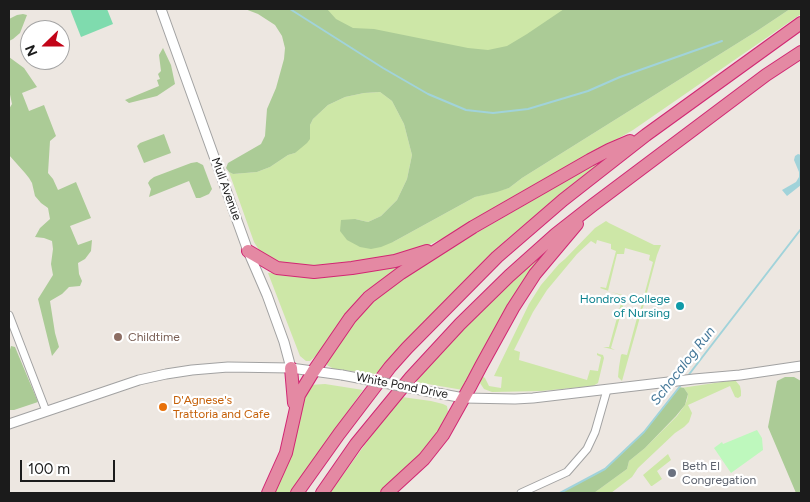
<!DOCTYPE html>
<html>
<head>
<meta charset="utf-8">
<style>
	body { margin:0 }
	#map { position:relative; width:810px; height:502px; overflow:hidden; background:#ede7e1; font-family:Figtree,sans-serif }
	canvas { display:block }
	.frame { position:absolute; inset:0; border:10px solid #1b1b1b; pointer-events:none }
	.north { position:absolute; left:20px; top:20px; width:50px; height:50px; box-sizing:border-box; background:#fff; border:1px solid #a4a4a4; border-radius:50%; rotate:248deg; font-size:14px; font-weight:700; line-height:20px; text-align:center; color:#1b1b1b }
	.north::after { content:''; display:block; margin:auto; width:18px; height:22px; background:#c20418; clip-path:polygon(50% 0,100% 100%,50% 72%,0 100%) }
	.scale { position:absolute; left:20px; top:460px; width:95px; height:22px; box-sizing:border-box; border:2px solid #1b1b1b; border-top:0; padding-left:6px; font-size:15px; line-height:18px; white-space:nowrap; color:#1b1b1b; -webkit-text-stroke:4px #fff; paint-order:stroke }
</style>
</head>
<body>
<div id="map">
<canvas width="810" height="502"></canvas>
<div class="frame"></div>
<div class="north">N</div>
<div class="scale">100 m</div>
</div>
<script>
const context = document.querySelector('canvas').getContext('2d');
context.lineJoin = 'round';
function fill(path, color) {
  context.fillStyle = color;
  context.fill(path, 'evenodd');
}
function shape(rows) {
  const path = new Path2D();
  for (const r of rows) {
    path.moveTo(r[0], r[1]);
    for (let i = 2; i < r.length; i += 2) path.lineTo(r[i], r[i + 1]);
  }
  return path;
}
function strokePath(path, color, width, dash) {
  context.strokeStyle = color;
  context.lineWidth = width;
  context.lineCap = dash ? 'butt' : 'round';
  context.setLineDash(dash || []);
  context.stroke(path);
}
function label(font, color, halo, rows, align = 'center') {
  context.font = font + ' Figtree,sans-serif';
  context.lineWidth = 4.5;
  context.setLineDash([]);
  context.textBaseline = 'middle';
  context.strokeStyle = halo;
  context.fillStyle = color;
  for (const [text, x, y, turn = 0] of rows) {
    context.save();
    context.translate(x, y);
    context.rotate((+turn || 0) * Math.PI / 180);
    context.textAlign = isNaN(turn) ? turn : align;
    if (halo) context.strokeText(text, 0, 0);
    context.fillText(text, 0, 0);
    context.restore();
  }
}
fill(shape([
	[307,9,645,9,503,64,376,47],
	[790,9,801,9,801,14,633,130,450,235,420,249,402,256,331,268,276,265,264,258,254,242,229,172,233,174,257,172,270,167,288,155,295,153,309,132,310,125,313,119,328,105,345,97,364,93,380,92,392,101,404,124,412,155,407,179,397,200,381,216,368,222,355,219,393,242,475,197,509,188,522,178,757,31],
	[592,165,597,165,570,186,506,240,458,287,376,374,334,369,327,365,326,360,350,328,375,299,412,271],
	[606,221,609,223,654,245,661,245,657,255,642,311,640,311,653,262,649,260,650,255,625,248,624,254,617,254,608,291,626,296,611,348,615,350,603,347,609,347,623,296,600,288,601,287,606,288,616,251,611,249,611,244,597,240,596,244,591,241,577,254,547,290,533,312,514,350,520,352,519,360,587,380,590,370,598,371,601,357,597,355,597,353,599,354,603,355,604,358,598,383,593,386,541,391,492,392,484,389,480,383,482,376,485,378,489,386,501,388,502,377,494,376,529,304,541,285,559,264,565,259,595,228],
	[559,239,463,390,416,382,438,356,496,296],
	[400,264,400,267,363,293,337,326,319,353,310,361,306,361,300,356,268,273],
	[633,316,633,315,640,317,622,381,618,377,619,367,621,355,622,354,627,355,637,318],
	[735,380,740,386,741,391,741,396,738,398,735,397,730,386,688,405,692,413,689,422,684,427,675,433,638,468,632,477,611,493,594,493,627,469,629,461,645,448,677,416,685,405,687,400,688,394,684,388,681,388],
	[325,384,363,390,290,493,273,493,299,405,309,385],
	[402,397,431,401,443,404,447,406,448,412,436,434,407,469,381,493,330,493,369,439],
	[668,454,671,460,657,471,662,479,652,486,651,486,643,475]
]), '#cde7a7');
fill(shape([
	[245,9,327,9,336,19,353,28,374,29,468,48,488,50,507,46,527,34,564,9,790,9,757,31,522,178,509,188,497,192,475,197,393,242,381,247,371,249,360,247,347,240,340,231,341,220,355,219,368,222,381,216,397,200,407,179,412,155,404,124,392,101,380,92,364,93,345,97,328,105,313,119,310,125,310,139,307,143,295,153,288,155,270,167,257,172,233,174,229,172,226,168,228,163,261,144,265,136,267,109,276,88,284,59,285,48,282,36,275,25,258,14],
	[23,14,27,15,20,33,13,39,9,41,9,19,17,15],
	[163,48,171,65,175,84,157,96,129,103,125,100,159,86,157,80,160,79,158,74,161,71,159,55],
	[9,57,24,68,37,87,22,93,29,111,44,105,56,136,50,141,48,173,53,179,58,190,76,182,91,218,70,226,78,245,92,240,91,251,85,259,78,263,79,274,82,281,80,286,69,287,62,294,50,301,55,333,59,347,52,356,38,299,53,275,51,264,53,249,52,241,44,238,35,237,40,228,50,219,48,208,41,203,35,196,32,183,29,178,25,173,9,155,9,109,12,104,9,90],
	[164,134,171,153,144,163,137,146,140,143],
	[197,162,203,165,212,189,209,194,200,198,196,198,189,181,149,197,151,189,148,183,150,180,154,177,191,163],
	[11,346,15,347,38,402,14,410,9,410,9,353],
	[785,377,794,377,801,381,801,493,796,493,768,427,777,381],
	[679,387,684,388,688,394,685,405,676,416,645,448,629,461,627,469,594,493,560,493,605,469,644,432]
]), '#abcb96');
fill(shape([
	[757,430,762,438,763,450,731,473,714,448,722,442,723,444]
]), '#bef8bd');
fill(shape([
	[70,9,107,9,113,24,81,37]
]), '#7fdbae');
fill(shape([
	[798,154,801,155,801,185,787,196,782,190,796,182,799,177,799,172,794,160,795,156]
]), '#a1d3da');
strokePath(shape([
	[290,9,383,68,428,94,466,110,493,113,528,109,588,91,620,77,722,41],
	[687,377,801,229],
	[560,493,605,469,644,432,681,385]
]), '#a1d3da', 2);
const minor = shape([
	[9,315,46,411],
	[521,493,567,472,587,449,595,432,607,390]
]);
const tertiary = shape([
	[161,9,248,251,267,295,284,342,291,368],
	[442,394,464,398,515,399,533,398,694,379,740,375,801,366],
	[9,424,139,380,166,374,192,370,228,367,291,368,342,375]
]);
const motorway = shape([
	[248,251,277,268,314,272,352,268,395,261,427,251],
	[291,368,294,403],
	[268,493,286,453,299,395,313,372,350,318,369,297,401,273,473,227,590,160,609,150,630,141],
	[297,493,339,434,390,367,407,348,497,257,563,200,646,135,801,23],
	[322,493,356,444,411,377,460,324,509,276,556,234,593,205,766,75,801,52],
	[387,493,424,459,443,435,471,385,481,366,513,308,535,274,577,224]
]);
strokePath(minor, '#a2a2a2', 9);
strokePath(tertiary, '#a2a2a2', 11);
strokePath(motorway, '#d12773', 14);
strokePath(minor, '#fff', 7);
strokePath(tertiary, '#fff', 9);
strokePath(motorway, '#e489a3', 12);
const tertiaryBridge = shape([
	[342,375,442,394]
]);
strokePath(tertiaryBridge, '#a2a2a2', 11, []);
strokePath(tertiaryBridge, '#fff', 9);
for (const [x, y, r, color] of [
	[680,306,5,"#0f9aa8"],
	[118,337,5,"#8d6e63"],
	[163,407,5,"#e8710a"],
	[672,473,5,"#6b7280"]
]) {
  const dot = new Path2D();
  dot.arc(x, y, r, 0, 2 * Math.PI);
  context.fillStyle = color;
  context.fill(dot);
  strokePath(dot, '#fff', 2);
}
label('12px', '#1b1b1b', '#fff', [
	["Mull Avenue",226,189,70],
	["White Pond Drive",402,386,11]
]);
label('12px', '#0d838f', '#fff', [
	["Hondros College",670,299],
	["of Nursing",670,313]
], 'right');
label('12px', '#785e54', '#fff', [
	["Childtime",128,337]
], 'left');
label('12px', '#c56008', '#fff', [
	["D'Agnese's",173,400],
	["Trattoria and Cafe",173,414]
], 'left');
label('12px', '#5b616d', '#fff', [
	["Beth El",682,466],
	["Congregation",682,480]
], 'left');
label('italic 14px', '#457899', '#fff', [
	["Schocalog Run",683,366,-52]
]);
</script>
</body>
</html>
